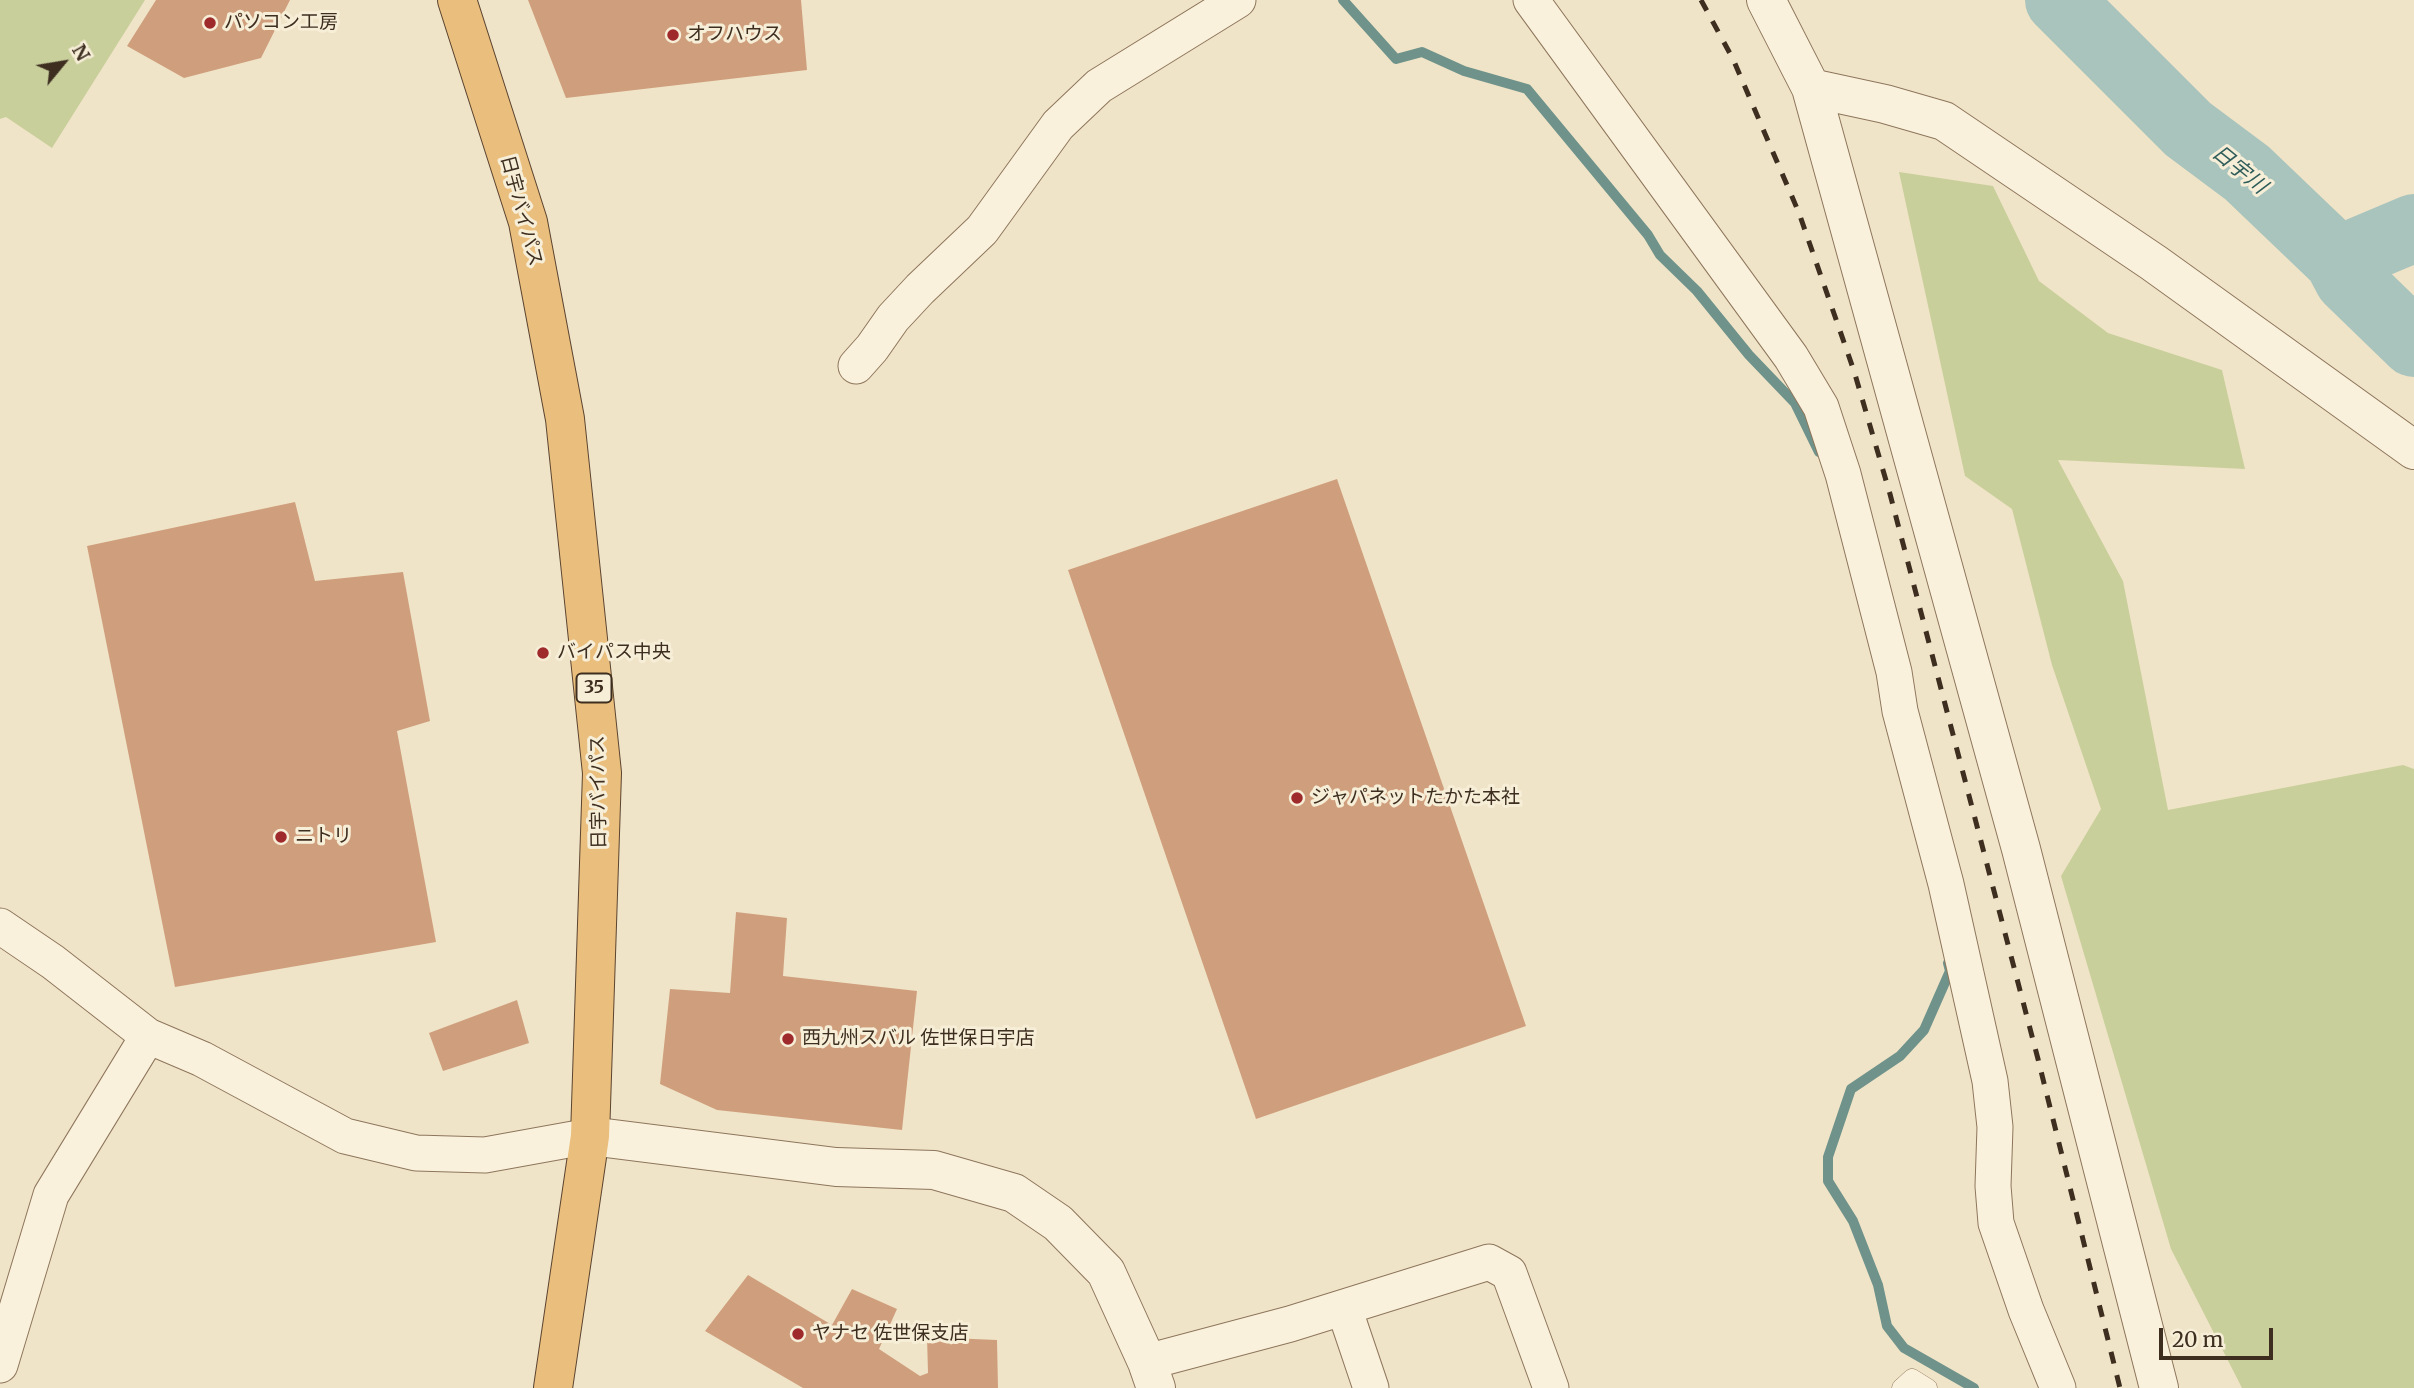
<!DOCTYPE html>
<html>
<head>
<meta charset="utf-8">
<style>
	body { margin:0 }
	#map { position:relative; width:2414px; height:1388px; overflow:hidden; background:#f0e4c8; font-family:Merriweather,serif }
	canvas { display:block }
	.north { position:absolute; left:28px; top:28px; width:70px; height:70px; -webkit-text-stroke:5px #f7eed8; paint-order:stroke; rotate:60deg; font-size:19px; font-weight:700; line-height:28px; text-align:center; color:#3d2e20 }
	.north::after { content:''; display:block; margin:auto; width:24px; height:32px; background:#3d2e20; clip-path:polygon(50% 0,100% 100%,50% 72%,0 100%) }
	.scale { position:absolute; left:2159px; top:1328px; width:114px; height:32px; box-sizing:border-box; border:4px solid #3d2e20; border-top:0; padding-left:9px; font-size:21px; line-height:24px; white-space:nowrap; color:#3d2e20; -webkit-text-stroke:5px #f7eed8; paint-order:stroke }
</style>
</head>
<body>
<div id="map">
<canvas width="2414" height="1388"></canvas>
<div class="north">N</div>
<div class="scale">20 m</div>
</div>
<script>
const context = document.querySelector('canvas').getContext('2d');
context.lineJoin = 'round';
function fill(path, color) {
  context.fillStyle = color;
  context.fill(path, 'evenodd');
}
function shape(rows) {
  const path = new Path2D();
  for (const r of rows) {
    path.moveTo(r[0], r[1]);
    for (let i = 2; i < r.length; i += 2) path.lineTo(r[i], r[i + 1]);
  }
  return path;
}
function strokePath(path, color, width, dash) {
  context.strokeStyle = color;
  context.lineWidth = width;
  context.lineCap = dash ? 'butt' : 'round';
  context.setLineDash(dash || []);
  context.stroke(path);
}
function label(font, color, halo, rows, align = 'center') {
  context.font = font + ' Merriweather,"Noto Sans JP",serif';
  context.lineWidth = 6;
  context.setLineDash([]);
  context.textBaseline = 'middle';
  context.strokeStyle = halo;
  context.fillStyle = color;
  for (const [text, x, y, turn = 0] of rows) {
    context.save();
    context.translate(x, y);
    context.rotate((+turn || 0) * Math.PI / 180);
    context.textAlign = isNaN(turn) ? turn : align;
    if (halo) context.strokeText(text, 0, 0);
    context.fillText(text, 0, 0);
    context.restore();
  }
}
fill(shape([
	[0,0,145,0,52,148,6,117,0,119],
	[1899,172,1993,186,2039,281,2108,333,2222,370,2245,469,2058,460,2123,581,2168,810,2403,765,2414,769,2414,1388,2242,1388,2171,1249,2061,876,2101,809,2052,665,2012,509,1965,476]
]), '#c9cf9b');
strokePath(shape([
	[1343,0,1396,59,1422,52,1464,71,1527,89,1648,235,1660,255,1697,291,1749,355,1795,403,1819,452],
	[1948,963,1950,971,1924,1030,1900,1056,1851,1089,1828,1157,1828,1181,1853,1221,1878,1285,1887,1326,1904,1348,1974,1388]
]), '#6f938a', 10);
strokePath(shape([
	[2059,0,2188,129,2247,173,2338,260,2348,279,2414,343],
	[2338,260,2414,228]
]), '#a9c4bc', 68);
fill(shape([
	[156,0,290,0,261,58,184,78,127,46],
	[528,0,801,0,807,70,566,98],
	[1337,479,1526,1026,1256,1119,1068,570],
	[295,502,315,581,403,572,430,721,397,731,436,942,175,987,87,546],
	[736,912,787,918,783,976,917,991,902,1130,717,1110,660,1084,670,989,730,993],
	[517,1000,529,1043,443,1071,429,1033],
	[748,1275,832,1325,852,1289,897,1309,879,1349,920,1376,928,1373,927,1337,997,1340,998,1388,803,1388,705,1331]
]), '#cf9f7d');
const service = shape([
	[1901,1388,1912,1378,1928,1388]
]);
const minor = shape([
	[1531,0,1791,357,1821,407,1843,474,1894,672,1900,711,1946,884,1990,1081,1995,1127,1993,1186,1996,1223,2026,1310,2058,1388],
	[856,366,872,348,893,318,920,289,982,230,1058,125,1099,86,1238,0],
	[0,926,53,962,148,1036,202,1059,345,1136,416,1153,485,1155,590,1136],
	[1344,1308,1371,1388],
	[1147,1362,1290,1324,1489,1262,1509,1273,1551,1388],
	[0,1365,51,1195,148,1036]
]);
const tertiary = shape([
	[1766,0,1811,88,1885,104,1944,121,2154,263,2414,450],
	[1811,88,2021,849,2159,1388],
	[590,1136,836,1167,934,1170,1014,1193,1058,1223,1106,1272,1147,1362,1156,1388]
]);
const trunk = shape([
	[457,0,528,222,565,419,602,773,590,1136,553,1388]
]);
strokePath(service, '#8d765c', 19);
strokePath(minor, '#8d765c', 37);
strokePath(tertiary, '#8d765c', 40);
strokePath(trunk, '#5b4430', 40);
strokePath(service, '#faf1dc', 18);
strokePath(minor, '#faf1dc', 35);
strokePath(tertiary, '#faf1dc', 38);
strokePath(trunk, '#eabe7c', 38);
strokePath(shape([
	[1701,0,1733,59,1799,213,1854,371,1890,494,2038,1059,2120,1388]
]), '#3d2e20', 5, [12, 12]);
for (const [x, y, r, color] of [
	[210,23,7,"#9e2a2b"],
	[673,35,7,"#9e2a2b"],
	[543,653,7,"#9e2a2b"],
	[1297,798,7,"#9e2a2b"],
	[281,837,7,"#9e2a2b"],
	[788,1039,7,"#9e2a2b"],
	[798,1334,7,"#9e2a2b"]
]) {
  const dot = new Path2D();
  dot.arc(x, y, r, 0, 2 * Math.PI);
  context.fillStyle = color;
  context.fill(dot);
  strokePath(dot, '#f7eed8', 2.5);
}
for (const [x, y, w] of [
	[594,688,35]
]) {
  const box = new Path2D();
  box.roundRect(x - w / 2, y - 14.5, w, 29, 5);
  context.fillStyle = '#f7eed8';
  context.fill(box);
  strokePath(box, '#3d2e20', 2);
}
label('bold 18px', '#3d2e20', null, [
	["35",594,688]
]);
label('19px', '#3d2e20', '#f7eed8', [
	["パソコン工房",224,23],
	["オフハウス",687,35],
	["バイパス中央",557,653],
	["ジャパネットたかた本社",1311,798],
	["ニトリ",295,837],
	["西九州スバル 佐世保日宇店",802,1039],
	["ヤナセ 佐世保支店",812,1334]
], 'left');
label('19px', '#3d2e20', '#f7eed8', [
	["日宇バイパス",521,211,75],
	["日宇バイパス",599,792,-91]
]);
label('italic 21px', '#2f5d5a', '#f7eed8', [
	["日宇川",2239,170,39]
]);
</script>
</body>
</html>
